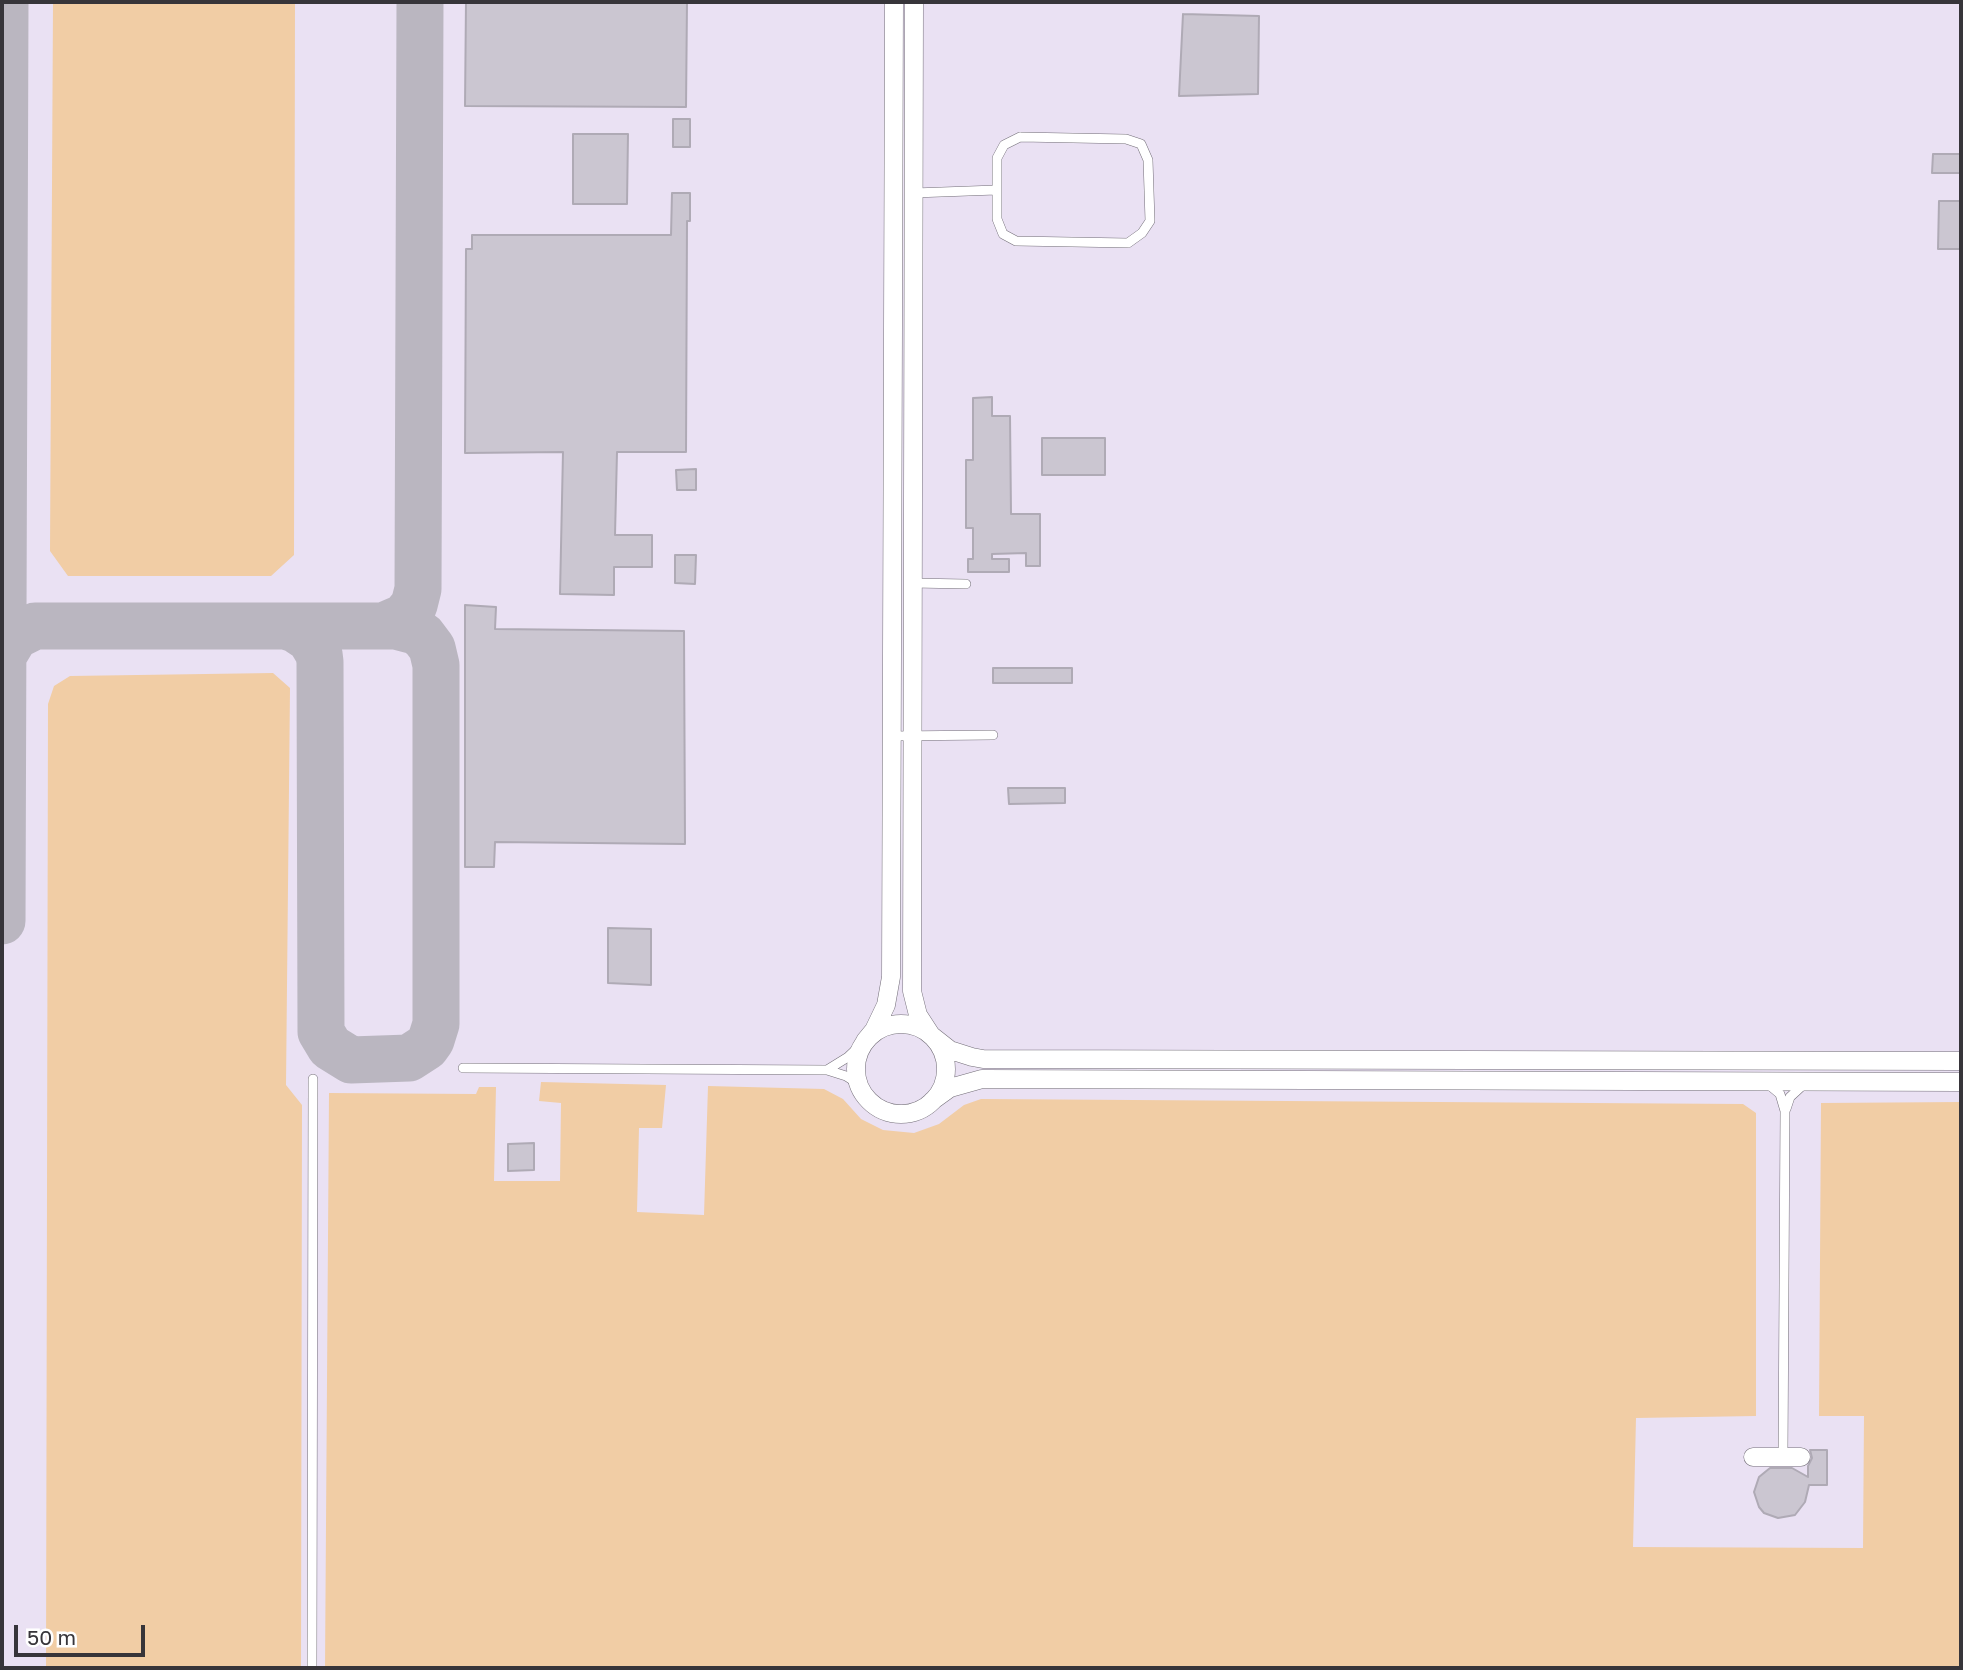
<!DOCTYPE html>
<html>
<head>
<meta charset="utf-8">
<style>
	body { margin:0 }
	#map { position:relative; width:1963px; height:1670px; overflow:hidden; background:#f4effb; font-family:"Golos Text",sans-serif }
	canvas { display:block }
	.frame { position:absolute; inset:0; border:4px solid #37353a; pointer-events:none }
	.scale { position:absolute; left:14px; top:1625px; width:131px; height:32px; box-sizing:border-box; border:4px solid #37353a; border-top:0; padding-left:9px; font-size:21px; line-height:24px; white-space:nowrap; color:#37353a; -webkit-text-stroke:5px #fff; paint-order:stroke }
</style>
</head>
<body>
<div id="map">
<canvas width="1963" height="1670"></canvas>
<div class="frame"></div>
<div class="scale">50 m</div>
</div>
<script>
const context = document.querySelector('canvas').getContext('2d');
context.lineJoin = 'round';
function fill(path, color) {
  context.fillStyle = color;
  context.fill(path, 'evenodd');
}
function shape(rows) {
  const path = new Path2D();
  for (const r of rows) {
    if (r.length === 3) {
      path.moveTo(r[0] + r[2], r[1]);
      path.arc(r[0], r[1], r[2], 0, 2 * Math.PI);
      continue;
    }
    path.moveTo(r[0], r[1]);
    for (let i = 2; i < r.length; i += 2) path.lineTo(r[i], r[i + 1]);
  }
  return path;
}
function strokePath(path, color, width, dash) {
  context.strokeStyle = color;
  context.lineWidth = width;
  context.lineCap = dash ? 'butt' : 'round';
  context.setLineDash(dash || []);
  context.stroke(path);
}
fill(shape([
	[2,2,1961,2,1961,1668,2,1668]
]), '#eae1f3');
fill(shape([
	[53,2,295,2,294,555,271,576,68,576,50,551],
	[273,673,290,688,286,1085,302,1105,301,1668,46,1668,48,704,54,686,70,676],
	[541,1082,666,1085,662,1128,639,1128,637,1212,704,1215,708,1086,824,1089,843,1099,861,1119,883,1130,914,1133,939,1124,964,1105,981,1099,1743,1104,1756,1113,1756,1416,1636,1418,1633,1547,1863,1548,1864,1416,1819,1416,1821,1103,1961,1102,1961,1668,325,1668,329,1093,476,1094,479,1087,496,1087,494,1181,560,1181,561,1103,539,1101]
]), '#f1cda5');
strokePath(shape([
	[383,626,404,617,414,605,418,589,420,2],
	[3,656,15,636,35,626,396,626,415,631,423,636,432,648,436,665,436,1024,431,1040,426,1047,409,1058,351,1060,330,1047,321,1032,320,662,319,654,310,639,295,629,285,626],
	[2,921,5,2]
]), '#bab6c0', 47);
const building = shape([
	[466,2,687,2,686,107,465,106,466,2],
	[1183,14,1259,16,1258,94,1179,96,1183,14],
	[673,119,690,119,690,147,673,147,673,119],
	[573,134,628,134,627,204,573,204,573,134],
	[1933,154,1961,154,1961,173,1932,173,1933,154],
	[672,193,690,193,690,221,687,221,686,452,617,452,615,535,652,535,652,567,614,567,614,595,560,594,563,452,465,453,466,249,472,249,472,235,671,235,672,193],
	[1939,201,1961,201,1961,249,1938,249,1939,201],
	[992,397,992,416,1010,416,1011,514,1040,514,1040,566,1026,566,1026,553,992,554,992,559,1009,559,1009,572,968,572,968,559,973,559,973,528,966,528,966,460,973,460,973,398,992,397],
	[1042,438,1105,438,1105,475,1042,475,1042,438],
	[696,469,696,490,677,490,676,470,696,469],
	[675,555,696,555,695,584,675,583,675,555],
	[465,605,496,607,495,629,684,631,685,844,495,842,494,867,465,867,465,605],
	[993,668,1072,668,1072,683,993,683,993,668],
	[1008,788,1065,788,1065,803,1009,804,1008,788],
	[608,928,651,929,651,985,608,983,608,928],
	[534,1143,534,1170,508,1171,508,1144,534,1143],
	[1810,1450,1827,1450,1827,1485,1809,1485,1805,1502,1795,1515,1778,1518,1764,1513,1759,1507,1754,1492,1759,1477,1770,1468,1792,1468,1808,1477,1808,1466,1812,1458,1810,1450]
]);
fill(building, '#cbc6d1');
strokePath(building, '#afaab5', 2);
const service = shape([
	[1020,137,1126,139,1141,144,1148,160,1150,221,1142,233,1128,243,1016,241,1003,234,997,219,997,158,1004,145,1020,137],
	[914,193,996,190],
	[913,583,966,584],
	[892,736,993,735],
	[463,1068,827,1070,846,1076,854,1081,864,1095],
	[827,1070,848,1057,865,1041],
	[1768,1084,1780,1094,1785,1111,1783,1457],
	[1786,1109,1790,1097,1803,1085],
	[312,1668,313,1079]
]);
const minor = shape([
	[914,2,912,991,918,1015,931,1035,950,1050,972,1057,983,1059,1961,1061],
	[901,1069,45],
	[865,1041,874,1030,886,1005,891,977,894,2],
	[932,1101,950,1088,982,1079,1961,1082],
	[1753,1457,1801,1457]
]);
strokePath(service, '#736e78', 10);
strokePath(minor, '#736e78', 19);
strokePath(service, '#fff', 9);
strokePath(minor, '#fff', 18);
</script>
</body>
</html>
